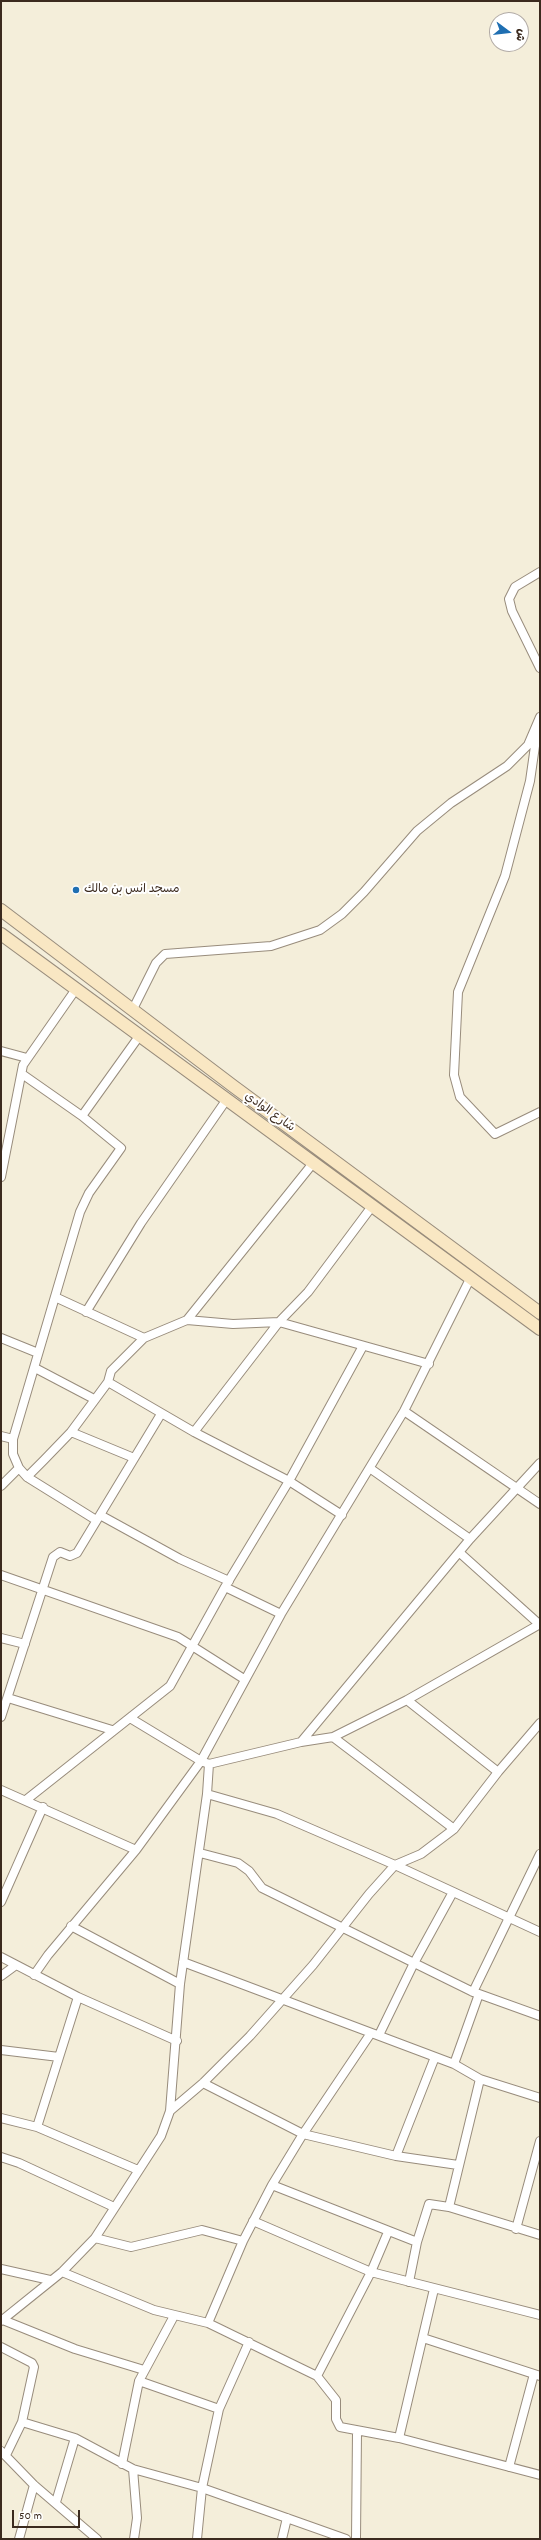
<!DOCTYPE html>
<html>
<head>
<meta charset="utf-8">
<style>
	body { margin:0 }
	#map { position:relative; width:541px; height:2540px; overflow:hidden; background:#f4eeda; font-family:Dekko,"Playpen Sans Arabic",sans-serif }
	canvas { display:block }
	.frame { position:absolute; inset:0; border:2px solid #3b2a1e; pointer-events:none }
	.north { position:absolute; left:489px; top:12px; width:40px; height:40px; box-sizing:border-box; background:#fff; border:1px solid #b1aaa5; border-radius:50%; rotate:105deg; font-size:11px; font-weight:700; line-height:16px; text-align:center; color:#3b2a1e }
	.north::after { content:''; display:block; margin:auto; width:14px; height:18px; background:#1f6fb2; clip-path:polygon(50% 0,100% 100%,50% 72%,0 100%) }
	.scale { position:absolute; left:12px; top:2510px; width:68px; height:18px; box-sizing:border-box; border:2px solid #3b2a1e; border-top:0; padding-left:5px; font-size:12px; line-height:14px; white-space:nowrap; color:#3b2a1e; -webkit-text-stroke:3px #fff; paint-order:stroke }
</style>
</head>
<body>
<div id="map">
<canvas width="541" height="2540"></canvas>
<div class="frame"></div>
<div class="north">ش</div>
<div class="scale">50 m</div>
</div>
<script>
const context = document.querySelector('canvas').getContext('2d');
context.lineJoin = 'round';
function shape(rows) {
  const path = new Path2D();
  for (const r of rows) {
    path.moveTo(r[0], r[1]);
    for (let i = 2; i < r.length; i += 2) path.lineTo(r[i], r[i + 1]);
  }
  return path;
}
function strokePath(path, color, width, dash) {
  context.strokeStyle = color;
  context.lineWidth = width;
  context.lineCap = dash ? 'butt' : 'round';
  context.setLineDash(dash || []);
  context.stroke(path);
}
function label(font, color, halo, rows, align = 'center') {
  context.font = font + ' Dekko,"Playpen Sans Arabic",sans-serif';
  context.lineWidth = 4;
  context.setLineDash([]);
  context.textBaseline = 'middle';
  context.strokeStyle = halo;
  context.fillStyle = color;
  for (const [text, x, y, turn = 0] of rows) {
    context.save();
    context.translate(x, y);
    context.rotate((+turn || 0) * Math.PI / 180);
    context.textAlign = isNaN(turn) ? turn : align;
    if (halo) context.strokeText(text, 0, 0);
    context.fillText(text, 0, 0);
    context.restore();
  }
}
const street = shape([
	[540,572,515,587,509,599,512,611,540,668],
	[537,732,530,781,505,876,458,992,454,1075,460,1097,495,1134,540,1112],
	[133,1009,156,963,165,954,271,946,320,930,342,914,364,892,417,831,451,803,507,766,528,745,540,717],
	[1,1051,27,1058],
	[82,1116,140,1035],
	[1,1177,23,1065,76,989],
	[55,1297,144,1338],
	[86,1312,141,1223,227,1099],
	[187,1320,233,1324,279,1322,429,1364],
	[1,1338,38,1353],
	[35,1368,94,1399],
	[108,1382,194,1432,289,1481,342,1515],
	[404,1411,540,1504],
	[71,1432,134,1458],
	[194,1432,279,1322,308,1292,373,1205],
	[1,1436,13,1439],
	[19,1468,13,1454,13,1439,80,1212,89,1193,121,1148,82,1116,22,1074],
	[371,1469,470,1539],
	[27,1477,96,1520],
	[1,1486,19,1468,27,1477,44,1460,71,1432,108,1382,111,1371,144,1338,187,1320,314,1162],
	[100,1515,180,1559,229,1581],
	[460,1553,539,1624],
	[1,1575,178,1637,244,1679],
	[225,1587,281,1614],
	[1,1638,25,1644],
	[8,1698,112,1730],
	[407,1700,498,1772],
	[1,1717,53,1557,60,1552,70,1556,77,1553,161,1414],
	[333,1737,454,1829],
	[301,1742,470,1539,540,1463],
	[209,1764,301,1742,333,1737,407,1700,540,1624],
	[1,1790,136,1850],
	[207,1794,277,1814,395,1865,540,1932],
	[26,1800,170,1686,225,1587,289,1481,363,1346],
	[200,1853,238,1863,249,1871,262,1888,473,1992],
	[1,1902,43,1807],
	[71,1926,180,1984],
	[1,1957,78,1997,177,2041],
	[183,1962,454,2064,480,2079,540,2098],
	[34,1975,48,1955,136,1850,201,1761,130,1718],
	[1,1976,16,1965],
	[479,1994,540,2016],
	[379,2035,414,1963,453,1892],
	[1,2050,59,2057],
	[454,2064,479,1994,473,1992,540,1854],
	[203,2083,303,2134,396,2156,458,2165],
	[170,2111,203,2083,250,2036,313,1965,369,1894,395,1865,421,1854,454,1829,498,1772,540,1723],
	[1,2118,37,2127,138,2170],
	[37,2127,78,1997],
	[396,2156,435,2057],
	[1,2157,19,2163,114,2207],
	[272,2185,417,2242],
	[449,2207,480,2079],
	[253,2221,371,2272,540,2315],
	[516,2229,540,2141],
	[95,2238,131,2247,202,2230,243,2241],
	[1,2269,50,2280],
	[62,2272,154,2310,208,2323,317,2376,336,2400,336,2419,340,2427,399,2438,540,2475],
	[409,2282,417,2242,429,2204,449,2207,540,2235],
	[3,2320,75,2349,144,2370],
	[1,2321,62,2272,95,2238,161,2136,170,2111,180,1984,207,1794,209,1764,201,1761,281,1614,404,1411,471,1277],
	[208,2323,243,2241,272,2185,303,2134,371,2033],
	[423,2338,540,2376],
	[1,2347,32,2363,34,2367,22,2422,75,2438,133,2469,202,2488,346,2539],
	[317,2376,371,2272,388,2232],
	[139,2381,219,2409],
	[399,2438,434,2289],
	[1,2451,34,2485,97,2539],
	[6,2455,22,2422],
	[122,2464,139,2381,174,2316],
	[509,2467,534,2374],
	[133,2469,137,2518,134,2539],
	[56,2502,75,2438],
	[19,2539,34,2485],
	[197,2539,202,2488,219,2409,249,2342],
	[282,2539,287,2518],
	[356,2539,357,2432]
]);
const secondary = shape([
	[1,910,233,1086,540,1313],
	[1,934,540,1329]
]);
strokePath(street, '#988c7c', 10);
strokePath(secondary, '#988c7c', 14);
strokePath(street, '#fff', 8);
strokePath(secondary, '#f9e7c3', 12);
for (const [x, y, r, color] of [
	[76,890,4,"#1f6fb2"]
]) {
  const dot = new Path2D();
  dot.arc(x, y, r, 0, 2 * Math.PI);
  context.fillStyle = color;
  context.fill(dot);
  strokePath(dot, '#fff', 1.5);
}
label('12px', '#3b2a1e', '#fff', [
	["مسجد انس بن مالك",84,890]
], 'left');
label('12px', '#3b2a1e', '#fff', [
	["شارع الوادي",269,1113,36]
]);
</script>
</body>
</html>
